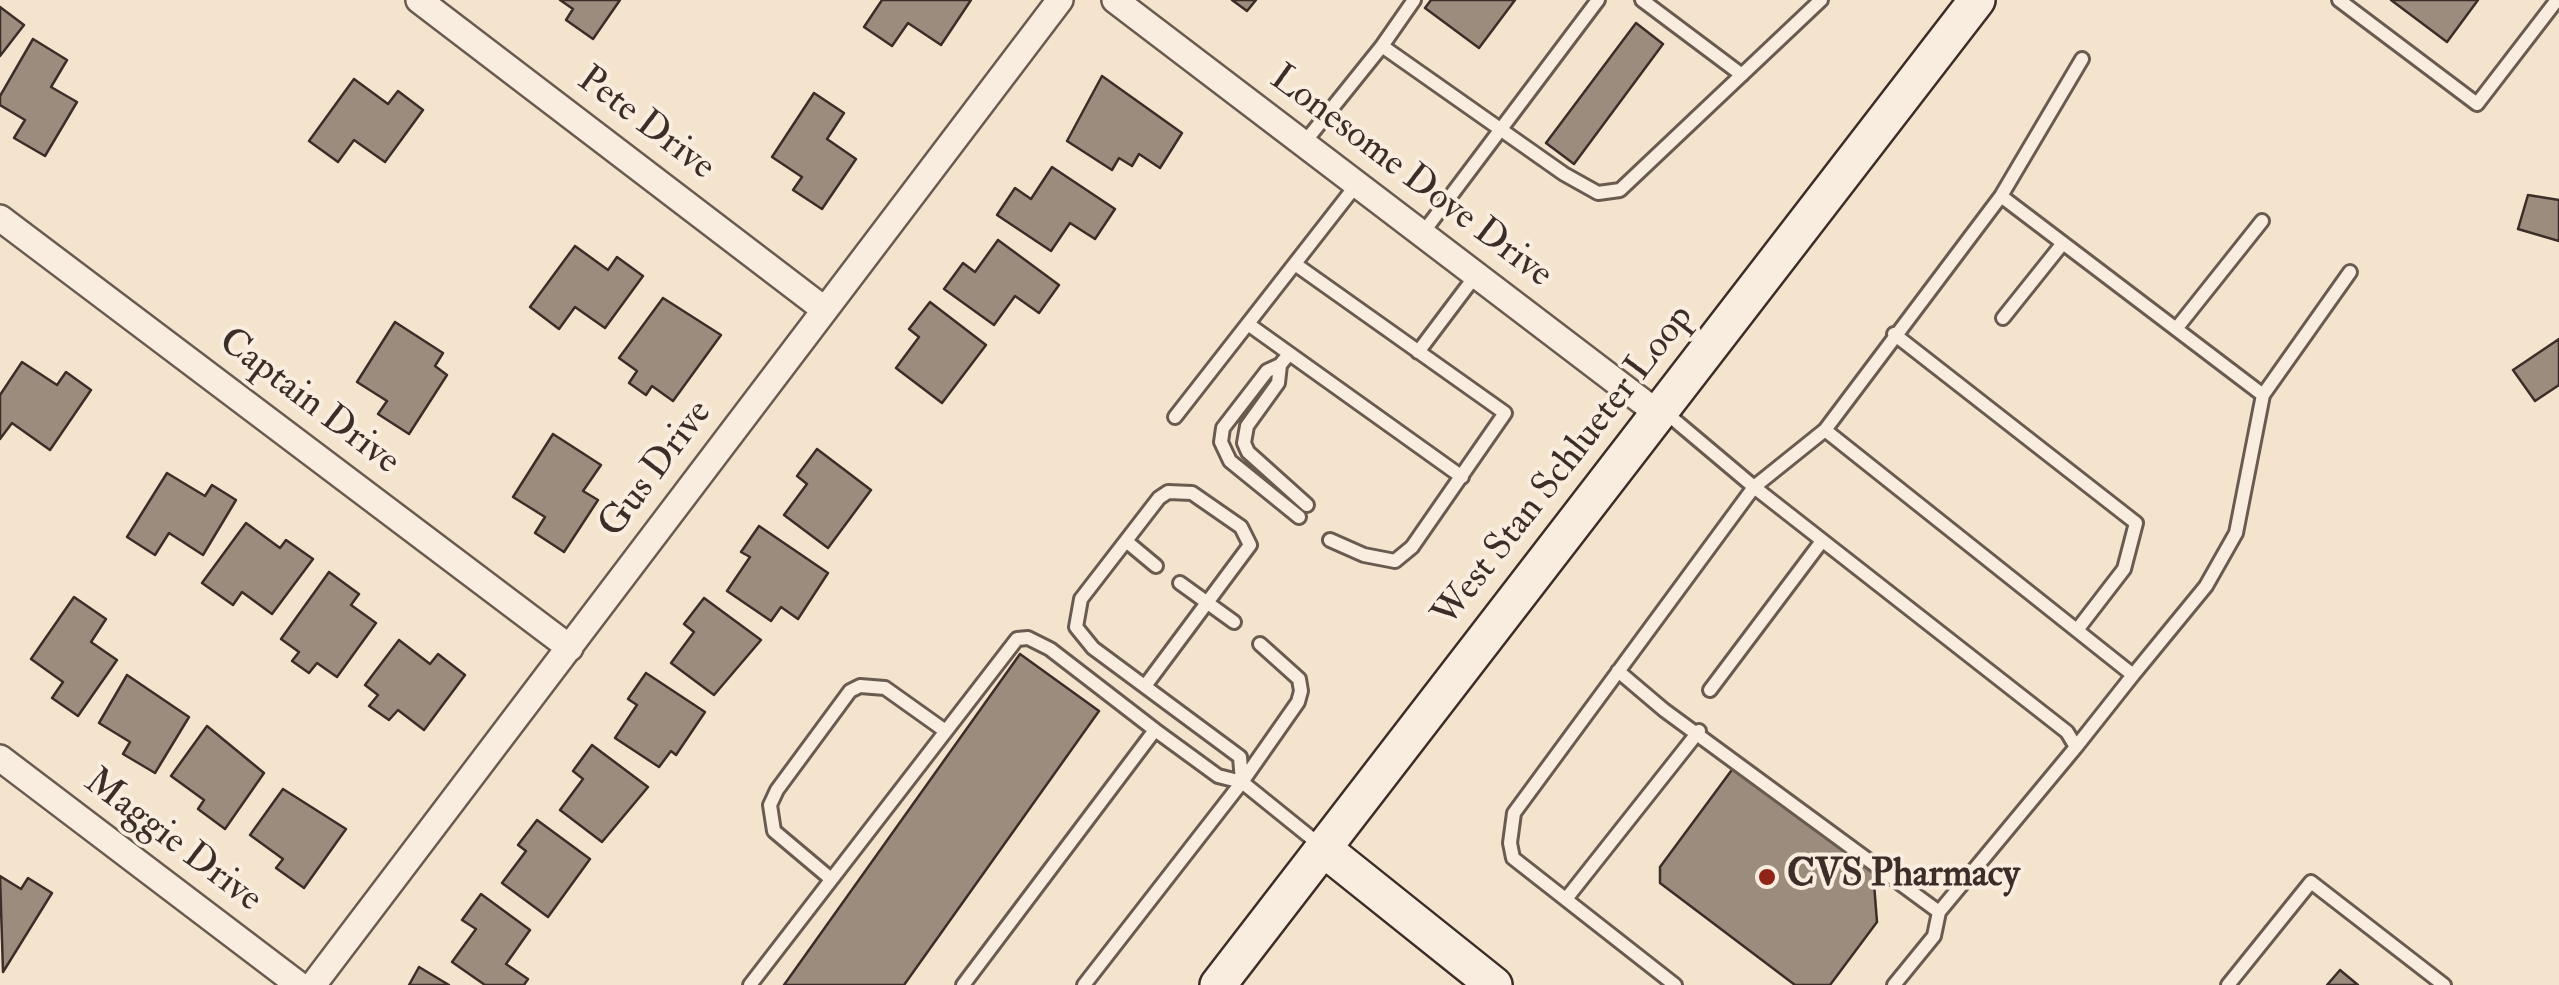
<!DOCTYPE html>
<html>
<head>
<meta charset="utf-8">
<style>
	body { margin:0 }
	canvas { display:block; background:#f5e4cd }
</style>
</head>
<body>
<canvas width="2559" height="985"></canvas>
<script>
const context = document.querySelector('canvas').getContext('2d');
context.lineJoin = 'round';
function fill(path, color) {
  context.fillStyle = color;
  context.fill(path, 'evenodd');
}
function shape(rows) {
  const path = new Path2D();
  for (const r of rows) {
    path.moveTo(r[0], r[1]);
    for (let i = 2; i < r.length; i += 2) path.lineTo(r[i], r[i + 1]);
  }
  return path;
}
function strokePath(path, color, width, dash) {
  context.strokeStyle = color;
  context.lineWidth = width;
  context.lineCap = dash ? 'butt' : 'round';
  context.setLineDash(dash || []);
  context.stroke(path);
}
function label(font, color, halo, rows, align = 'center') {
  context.font = font + ' "IM FELL Double Pica",serif';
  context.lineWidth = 8;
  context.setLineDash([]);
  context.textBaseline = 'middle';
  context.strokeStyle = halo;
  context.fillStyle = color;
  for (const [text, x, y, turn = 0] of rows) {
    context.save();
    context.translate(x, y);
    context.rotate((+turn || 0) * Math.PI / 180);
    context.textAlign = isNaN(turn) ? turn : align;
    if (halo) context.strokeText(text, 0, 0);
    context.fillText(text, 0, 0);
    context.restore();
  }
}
const building = shape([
	[560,0,620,0,593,39,566,20,573,9,560,0],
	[882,0,971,0,941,45,908,23,892,46,864,27,882,0],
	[1232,0,1256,0,1247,11,1232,0],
	[1431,0,1515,0,1479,48,1425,8,1431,0],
	[2391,0,2478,0,2447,42,2391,0],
	[0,7,24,25,0,56,0,7],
	[1636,23,1663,44,1574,164,1546,143,1636,23],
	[33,39,67,60,51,87,77,102,45,156,14,138,25,120,0,105,0,96,33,39],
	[1102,76,1182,133,1160,168,1139,154,1132,166,1119,158,1112,170,1067,141,1102,76],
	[354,79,388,104,398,91,423,110,385,162,354,140,338,162,309,141,354,79],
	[814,93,844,113,827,139,856,159,822,209,793,190,802,177,772,157,814,93],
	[1052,167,1115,209,1095,239,1070,223,1051,251,997,215,1015,188,1031,199,1052,167],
	[2528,195,2559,200,2559,241,2518,229,2528,195],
	[998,240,1059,285,1039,313,1015,296,994,325,944,289,963,263,975,272,998,240],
	[575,246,608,270,617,257,643,276,605,328,575,307,559,329,530,307,575,246],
	[663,298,721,335,673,401,652,386,646,395,629,383,637,371,619,358,663,298],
	[930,302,986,345,942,403,896,368,919,337,909,329,930,302],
	[395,322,443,353,435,366,447,375,409,434,378,414,387,401,357,382,395,322],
	[2559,339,2559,385,2535,401,2513,370,2559,339],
	[22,362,57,385,66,372,91,390,50,450,12,423,0,439,0,395,22,362],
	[553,434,601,465,583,491,598,500,564,552,535,533,545,517,513,497,553,434],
	[817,449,871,490,828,548,784,515,807,484,797,476,817,449],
	[167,473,205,496,212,485,236,500,203,555,169,533,155,555,127,537,167,473],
	[246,523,280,548,286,540,313,559,272,614,242,592,233,605,202,583,246,523],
	[759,526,828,573,798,619,781,607,771,621,727,591,750,557,741,552,759,526],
	[329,572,359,594,351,605,376,623,337,677,317,663,309,673,292,661,299,652,281,639,329,572],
	[74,597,106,619,91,642,117,660,78,716,52,698,63,682,31,659,74,597],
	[704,598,761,640,714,695,671,663,694,632,684,624,704,598],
	[399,640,430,664,438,654,465,675,424,730,398,710,389,720,369,706,378,695,365,685,399,640],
	[1020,654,1099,711,904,985,784,985,1020,654],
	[646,673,705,712,676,755,671,751,659,767,615,738,637,705,628,699,646,673],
	[127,675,189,717,155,773,123,754,130,742,99,723,127,675],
	[207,726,264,773,225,829,198,809,204,800,171,776,207,726],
	[592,745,648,787,602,842,560,810,583,779,573,771,592,745],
	[1734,767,1873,871,1877,922,1830,985,1795,985,1660,883,1660,867,1734,767],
	[283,789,346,829,304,888,276,868,283,859,250,835,283,789],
	[537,820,590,859,548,917,502,883,526,851,518,845,537,820],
	[0,876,21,889,28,878,52,893,3,972,0,876],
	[481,894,530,930,506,964,528,979,524,985,485,985,452,962,476,929,462,920,481,894],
	[419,967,449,985,409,985,419,967],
	[2340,970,2358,985,2327,985,2340,970]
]);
fill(building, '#9c8c7e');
strokePath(building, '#3c2d28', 2.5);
const lane = shape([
	[1642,0,1742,75],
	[2339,0,2477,104,2557,0],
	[1382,46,1414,0],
	[1304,143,1382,46,1564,174,1598,193,1620,190,1821,0],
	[2001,196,2263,395],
	[1422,234,1598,0],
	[1295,264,1505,413,1412,547,1395,561,1364,555,1330,540],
	[2003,318,2063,243],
	[1248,324,1462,477],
	[2176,329,2262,221],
	[1894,334,2136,523,2124,569,2077,630],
	[1418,352,1476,275],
	[1289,354,1280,365,1267,371,1223,428,1221,442,1230,461,1299,517],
	[1280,365,1278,383,1247,426,1244,443,1248,452,1307,505],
	[1665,412,1754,487,1514,813,1510,843,1513,858,1675,985],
	[1175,417,1357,184],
	[1825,430,2001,196,2082,59],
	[1126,541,1156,566],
	[1180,583,1234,622],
	[1618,671,1664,710,1939,912,1934,936,1894,985],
	[2133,675,2206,586,2236,533,2263,395,2350,272],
	[1145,686,1250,545,1241,527,1192,493,1168,492,1159,498,1081,599,1076,627,1093,648,1240,757,1242,782],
	[1710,690,1822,541],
	[1242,782,1298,702,1301,691,1299,679,1260,644],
	[831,879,774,831,770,805,777,790,850,691,860,686,885,688,944,730],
	[1566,899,1699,731],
	[1939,912,2076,747,2067,732,1754,487,1825,430,2133,675,2076,747],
	[750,985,1017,639,1028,638,1050,649,1155,730],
	[963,985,1155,730,1218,776,1242,782],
	[1084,985,1242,782,1320,845],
	[2228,985,2311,882,2444,985]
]);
const street = shape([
	[419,0,825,310],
	[1115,0,1660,415],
	[0,218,570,648],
	[0,758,299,985],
	[313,985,1060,0]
]);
const secondary = shape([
	[1324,849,1494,985],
	[1218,985,1977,0]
]);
strokePath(lane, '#6a5b51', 18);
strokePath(street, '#6a5b51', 30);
strokePath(secondary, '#3c2d28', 40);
strokePath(lane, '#f8edde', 12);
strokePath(street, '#f8edde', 25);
strokePath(secondary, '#f8edde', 35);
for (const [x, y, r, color] of [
	[1767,877,10,"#8f2418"]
]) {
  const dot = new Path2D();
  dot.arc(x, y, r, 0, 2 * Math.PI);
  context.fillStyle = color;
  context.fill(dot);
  strokePath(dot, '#f8edde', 4);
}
label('38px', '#3c2d28', '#f8edde', [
	["Pete Drive",645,125,37],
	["Lonesome Dove Drive",1410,178,37],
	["Captain Drive",308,403,37],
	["West Stan Schlueter Loop",1565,467,-52],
	["Gus Drive",657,470,-53],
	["Maggie Drive",172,842,37]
]);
label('bold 38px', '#3c2d28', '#f8edde', [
	["CVS Pharmacy",1787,877]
], 'left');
</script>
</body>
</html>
